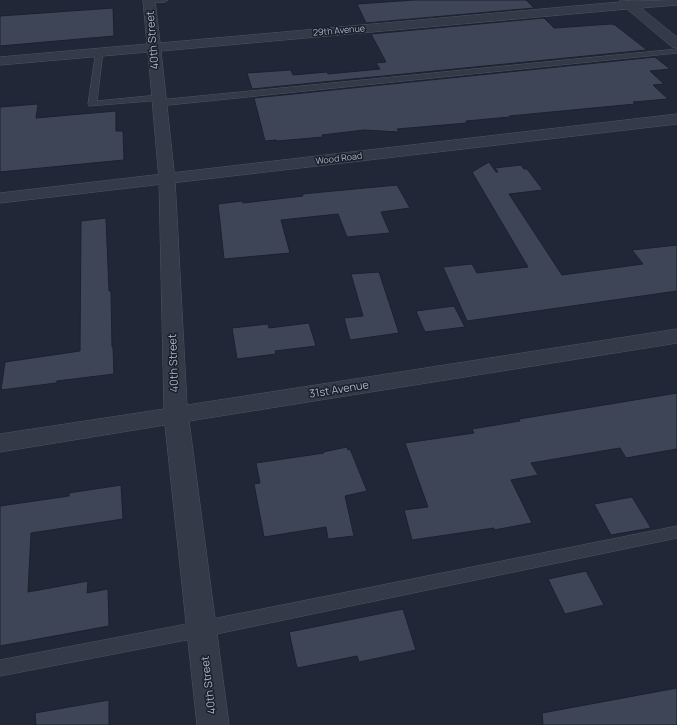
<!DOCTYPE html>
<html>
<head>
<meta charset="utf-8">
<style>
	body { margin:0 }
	canvas { display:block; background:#212737 }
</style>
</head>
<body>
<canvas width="677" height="725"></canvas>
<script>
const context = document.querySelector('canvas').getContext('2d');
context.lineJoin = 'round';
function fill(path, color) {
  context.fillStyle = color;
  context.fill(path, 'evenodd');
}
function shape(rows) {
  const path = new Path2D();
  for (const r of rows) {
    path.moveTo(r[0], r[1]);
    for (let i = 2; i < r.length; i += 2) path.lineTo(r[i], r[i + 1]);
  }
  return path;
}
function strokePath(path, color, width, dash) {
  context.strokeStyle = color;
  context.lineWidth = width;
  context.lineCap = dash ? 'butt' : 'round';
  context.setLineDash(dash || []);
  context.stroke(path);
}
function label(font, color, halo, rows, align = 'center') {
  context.font = font + ' Manrope,sans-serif';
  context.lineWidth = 3;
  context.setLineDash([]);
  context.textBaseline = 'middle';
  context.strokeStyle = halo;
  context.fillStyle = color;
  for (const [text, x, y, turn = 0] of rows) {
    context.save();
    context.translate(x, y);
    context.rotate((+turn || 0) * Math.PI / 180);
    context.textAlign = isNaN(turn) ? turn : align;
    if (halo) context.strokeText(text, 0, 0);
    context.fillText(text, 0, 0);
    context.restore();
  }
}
const building = shape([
	[414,0,526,0,534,8,366,23,357,4,414,0],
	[113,8,114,36,0,46,0,16,113,8],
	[544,18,554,28,611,24,615,25,647,50,252,89,247,73,291,70,293,75,327,72,328,74,380,69,376,63,386,62,371,34,544,18],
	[655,57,670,69,650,71,664,84,653,85,668,99,633,102,635,104,509,116,510,117,466,121,467,123,397,129,399,132,364,130,322,135,323,137,277,141,276,140,265,141,254,98,655,57],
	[38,104,36,118,116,111,116,131,123,131,124,160,0,172,0,107,38,104],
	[489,162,496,172,498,172,495,168,521,165,524,169,527,169,543,190,509,194,562,275,643,264,632,250,677,245,677,291,467,321,443,267,472,264,477,273,528,267,472,172,489,162],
	[397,185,410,208,381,212,390,233,347,237,338,214,281,220,290,253,224,259,218,204,242,201,243,203,303,196,302,194,397,185],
	[106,218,109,291,111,291,112,347,113,347,114,374,57,381,56,383,1,390,5,362,80,351,81,221,106,218],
	[379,272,399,333,350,340,344,318,363,316,351,274,379,272],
	[454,306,465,327,425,332,416,311,454,306],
	[309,323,316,346,275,351,276,354,237,359,232,328,268,324,269,328,309,323],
	[677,393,677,449,626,458,620,448,531,463,538,475,511,480,532,523,494,530,494,528,412,540,404,510,428,507,405,443,474,433,472,429,520,421,519,419,677,393],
	[347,447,348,450,350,449,367,491,345,496,354,536,328,539,326,527,264,537,254,484,260,483,256,463,324,453,323,452,347,447],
	[121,485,123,519,31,533,28,592,88,581,87,593,108,589,109,626,0,646,0,506,69,496,69,493,121,485],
	[632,497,651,528,611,535,594,504,632,497],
	[586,571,604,605,565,614,548,579,586,571],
	[403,609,416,650,359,662,357,656,297,668,289,632,403,609],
	[677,688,677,725,543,725,542,713,677,688],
	[109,700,109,725,36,725,35,713,109,700]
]);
fill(building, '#3d4557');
strokePath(building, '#1c212e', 1);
const service = shape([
	[146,0,168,0,165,2,149,3,147,2,146,0],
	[677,49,677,53,159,106,155,103,159,100,677,49],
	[96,50,102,50,103,52,97,101,158,95,161,96,162,98,161,100,89,106,88,104,96,50],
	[677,526,677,538,202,637,0,676,0,660,202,621,677,526]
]);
const minor = shape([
	[143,0,155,0,160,43,620,2,620,0,633,1,677,0,677,5,641,8,677,37,677,48,672,47,627,9,161,51,175,180,187,405,677,329,677,343,189,421,229,725,197,725,165,425,0,452,0,434,164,409,159,180,148,52,0,65,0,57,147,44,143,0]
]);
const tertiary = shape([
	[677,114,677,124,0,203,0,193,677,114]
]);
strokePath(service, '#4f5462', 1);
strokePath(minor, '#4f5462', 1);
strokePath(tertiary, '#4f5462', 1);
fill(service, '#343a47');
fill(minor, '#343a47');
fill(tertiary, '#343a47');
label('9px', '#afb4c4', '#1a1f2c', [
	["29th Avenue",339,31,-5],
	["Wood Road",339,159,-7]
]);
label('11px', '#afb4c4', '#1a1f2c', [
	["40th Street",153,40,-95],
	["40th Street",174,363,-92],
	["31st Avenue",339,390,-9],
	["40th Street",209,685,-97]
]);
</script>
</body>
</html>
